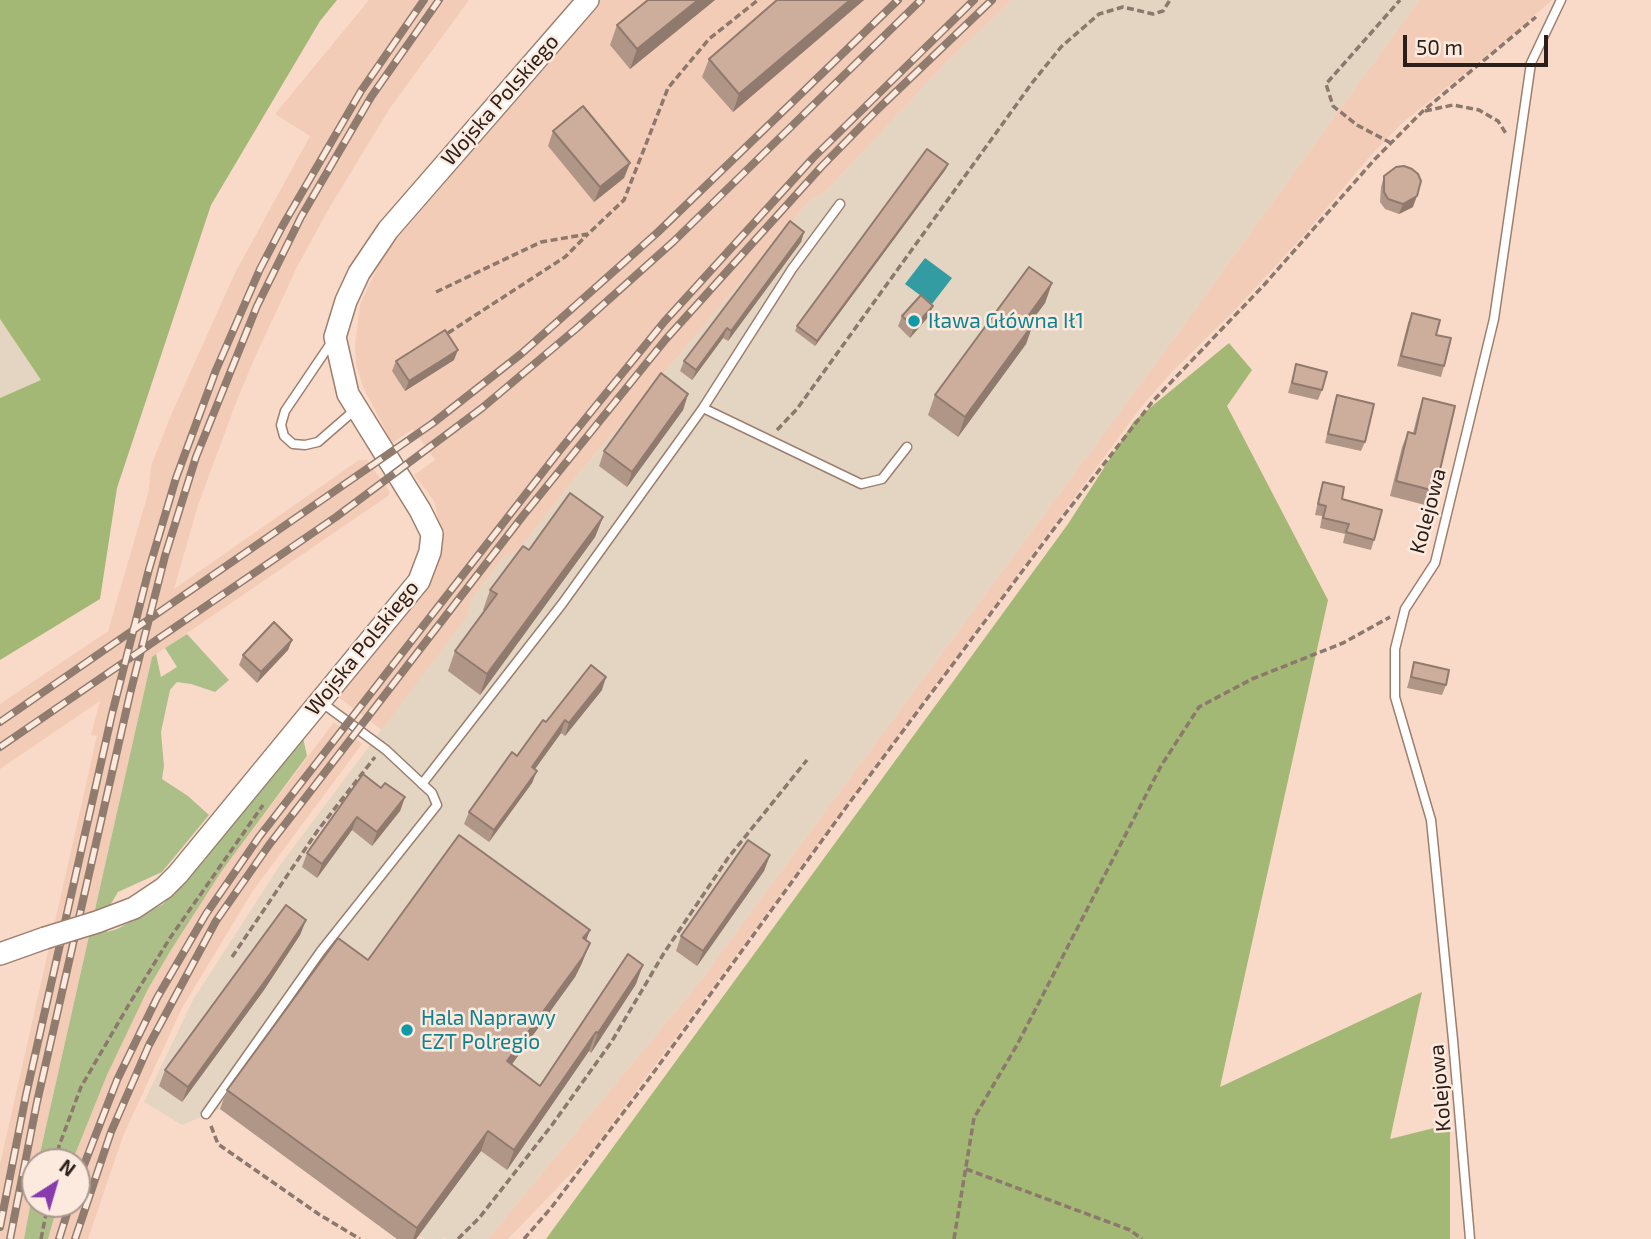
<!DOCTYPE html>
<html>
<head>
<meta charset="utf-8">
<style>
	body { margin:0 }
	#map { position:relative; width:1651px; height:1239px; overflow:hidden; background:#f9dac8; font-family:"Exo 2",sans-serif }
	canvas { display:block }
	.north { position:absolute; left:21px; top:1148px; width:70px; height:70px; box-sizing:border-box; background:#fdeadf; border:2px solid #a99990; border-radius:50%; rotate:37deg; font-size:19px; font-weight:700; line-height:28px; text-align:center; color:#2b2019 }
	.north::after { content:''; display:block; margin:auto; width:24px; height:32px; background:#883bac; clip-path:polygon(50% 0,100% 100%,50% 72%,0 100%) }
	.scale { position:absolute; left:1403px; top:35px; width:145px; height:32px; box-sizing:border-box; border:4px solid #2b2019; border-top:0; padding-left:9px; font-size:21px; line-height:24px; white-space:nowrap; color:#2b2019; -webkit-text-stroke:5px #fdeadf; paint-order:stroke }
</style>
</head>
<body>
<div id="map">
<canvas width="1651" height="1239"></canvas>
<div class="north">N</div>
<div class="scale">50 m</div>
</div>
<script>
const context = document.querySelector('canvas').getContext('2d');
context.lineJoin = 'round';
function fill(path, color) {
  context.fillStyle = color;
  context.fill(path, 'evenodd');
}
function shape(rows) {
  const path = new Path2D();
  for (const r of rows) {
    path.moveTo(r[0], r[1]);
    for (let i = 2; i < r.length; i += 2) path.lineTo(r[i], r[i + 1]);
  }
  return path;
}
function strokePath(path, color, width, dash) {
  context.strokeStyle = color;
  context.lineWidth = width;
  context.lineCap = dash ? 'butt' : 'round';
  context.setLineDash(dash || []);
  context.stroke(path);
}
function label(font, color, halo, rows, align = 'center') {
  context.font = font + ' "Exo 2",sans-serif';
  context.lineWidth = 5;
  context.setLineDash([]);
  context.textBaseline = 'middle';
  context.strokeStyle = halo;
  context.fillStyle = color;
  for (const [text, x, y, turn = 0] of rows) {
    context.save();
    context.translate(x, y);
    context.rotate((+turn || 0) * Math.PI / 180);
    context.textAlign = isNaN(turn) ? turn : align;
    if (halo) context.strokeText(text, 0, 0);
    context.fillText(text, 0, 0);
    context.restore();
  }
}
fill(shape([
	[369,0,469,0,390,108,328,210,297,267,256,355,237,400,198,505,174,589,359,460,367,460,390,492,388,496,152,657,38,1162,35,1162,35,1180,24,1239,0,1239,0,1164,97,736,91,735,100,701,0,769,0,704,108,631,149,490,151,466,171,415,235,273,310,136,275,114],
	[600,0,1012,0,945,64,826,191,810,200,575,478,517,552,504,557,471,599,468,616,382,730,337,696,442,536,434,501,414,475,435,460,413,429,392,443,363,387,356,364,355,345,360,304,378,266,392,245],
	[1419,0,1552,0,1509,38,1401,124,1371,155,1305,234,1235,310,1171,373,1142,406,588,1156,508,1239,488,1239,698,984,1184,325],
	[334,722,362,744,252,892,182,1008,123,1136,88,1239,48,1239,58,1204,77,1204,77,1162,72,1162,107,1075,148,989,196,908,221,872]
]), '#f2ccb6');
fill(shape([
	[1012,0,1419,0,1184,325,698,984,488,1239,447,1239,444,1237,442,1239,425,1239,419,1236,416,1239,397,1239,220,1109,182,1125,144,1102,193,1000,280,865,467,616,471,599,504,557,517,552,575,478,810,200,826,191,945,64],
	[0,319,42,380,0,398]
]), '#e4d4c2');
fill(shape([
	[187,634,229,680,215,692,191,684,177,682,170,690,161,732,164,766,162,779,188,796,209,815,162,872,118,892,108,909,107,932,117,929,163,904,204,861,302,733,307,756,221,872,171,950,148,989,107,1075,72,1162,38,1162,152,657,156,654,161,677,177,667,165,648],
	[35,1180,35,1204,58,1204,48,1239,24,1239]
]), '#adbf89');
fill(shape([
	[0,0,337,0,320,21,211,205,117,488,100,599,0,660,0,398,41,380,0,319],
	[1229,343,1252,370,1227,406,1328,600,1220,1087,1422,992,1390,1139,1450,1124,1450,1239,546,1239,1068,524,1134,421]
]), '#a2b874');
fill(shape([
	[925,258,952,278,932,304,905,284]
]), '#329ca2');
const service = shape([
	[333,340,285,411,281,425,284,436,293,444,305,445,318,442,356,409],
	[703,408,861,484,882,479,907,447],
	[422,784,562,604,703,408,792,269,840,204],
	[206,1114,321,951,437,805,432,793,386,750,321,702],
	[1470,1239,1453,1040,1431,820,1395,697,1395,649,1405,609,1435,563,1494,319,1531,63,1561,0]
]);
const tertiary = shape([
	[97,922,134,908,164,888,178,874,419,581,430,552,432,534,420,510,348,394,335,337,346,301,359,273,388,230,588,0],
	[0,954,45,938]
]);
strokePath(service, '#9c7f6f', 11);
strokePath(tertiary, '#9c7f6f', 24);
strokePath(shape([
	[1425,111,1453,105,1479,110,1498,121,1507,135],
	[1391,143,1357,125,1333,106,1326,84,1400,0],
	[436,292,541,242,588,234,624,200,668,88,709,39,758,0],
	[448,333,565,257,588,234],
	[777,430,797,409,1032,83,1061,47,1099,14,1123,7,1153,14,1163,11,1170,0],
	[232,957,318,830,375,757],
	[211,1126,218,1144,320,1215,360,1239],
	[56,1162,59,1146,81,1087,128,1006,170,938,263,805],
	[966,1169,1130,1230,1142,1239],
	[41,1239,48,1204],
	[458,1239,480,1217,552,1125,612,1041,664,953,728,858,807,760],
	[524,1239,551,1208,651,1076,847,806,1065,514,1153,401,1264,285,1375,159,1423,111,1536,17],
	[954,1239,974,1118,1017,1045,1161,766,1199,707,1252,679,1343,643,1390,617]
]), '#8c786c', 3.5, [7, 3.5]);
strokePath(service, '#fff', 8);
strokePath(tertiary, '#fff', 21);
const rail = shape([
	[0,722,371,466,433,423,521,354,658,232,898,0],
	[0,747,336,517,482,408,577,328,673,242,921,0],
	[77,1183,117,1080,157,998,206,914,259,837,560,450,664,322,813,158,974,0],
	[0,1227,26,1095,112,714,149,569,176,478,216,370,260,269,283,225,361,91,424,0],
	[10,1239,37,1102,130,694,165,556,196,457,257,306,301,217,371,97,439,0],
	[59,1239,70,1204],
	[75,1239,111,1132,149,1045,216,921,269,845,522,517,666,339,822,166,879,108,992,0]
]);
strokePath(rail, '#907c6f', 8);
strokePath(rail, '#fdeadf', 5, [16]);
const tertiaryBridge = shape([
	[45,938,97,922]
]);
strokePath(tertiaryBridge, '#9c7f6f', 24, []);
strokePath(tertiaryBridge, '#fff', 21);
fill(shape([
	[715,0,630,69,610,45,617,25],
	[777,0,864,0,733,112,702,77,709,59],
	[553,131,630,163,624,178,594,202,548,146],
	[946,169,815,346,795,331,797,326],
	[1384,176,1413,207,1399,214,1385,209,1380,202,1381,187],
	[804,232,801,242,728,341,723,338,692,380,680,371,684,361],
	[1052,283,1045,303,1031,322,1033,324,1026,344,958,437,928,415,935,395],
	[1412,313,1436,335,1444,366,1441,377,1397,366,1408,323],
	[902,316,929,316,910,338,898,326],
	[454,360,405,391,392,371,396,361],
	[1296,364,1322,390,1318,400,1288,393],
	[688,394,683,410,627,487,599,466,604,451],
	[1337,395,1365,442,1361,451,1325,443,1334,404],
	[1423,398,1435,491,1429,506,1390,496,1402,447,1408,432,1413,433,1418,413],
	[1323,482,1342,499,1374,540,1371,550,1343,543,1345,534,1320,528,1322,516,1315,515,1320,492],
	[603,517,595,537,480,695,448,671,455,651,484,611,483,610,490,590,529,550],
	[292,640,288,650,257,683,239,665,243,655],
	[1414,662,1446,685,1442,695,1407,688],
	[602,690,565,736,561,733,535,769,532,783,489,842,464,824,469,812,546,722],
	[381,788,405,797,400,811,372,846,352,830,317,878,302,867,307,853],
	[770,855,764,871,697,966,676,951,681,936],
	[306,920,300,935,264,990,182,1102,159,1086,165,1070],
	[586,940,582,963,575,977,511,1064,540,1086,636,984,591,1053,589,1051,507,1170,481,1151,416,1239,397,1239,220,1109,227,1090]
]), '#b09687');
fill(shape([
	[698,0,715,0,630,69,637,49],
	[850,0,864,0,733,112,739,94],
	[630,163,624,178,594,202,600,187],
	[948,164,946,169,815,346,817,341],
	[1417,196,1413,207,1399,214,1403,204],
	[804,232,801,242,728,341,731,331],
	[1052,283,1045,303,1018,339,1026,319],
	[933,306,929,316,910,338,914,327],
	[1033,324,1026,344,958,437,965,417],
	[727,328,723,338,692,380,696,370],
	[458,350,454,360,405,391,409,381],
	[688,394,683,410,627,487,632,472],
	[603,517,595,537,480,695,487,674],
	[292,640,288,650,257,683,261,672],
	[606,677,602,690,565,736,569,723],
	[565,720,561,733,527,780,532,767],
	[537,771,532,783,489,842,494,830],
	[405,797,400,811,372,846,377,832],
	[357,817,352,830,317,878,322,864],
	[770,855,764,871,697,966,703,951],
	[306,920,300,935,264,990,182,1102,188,1087],
	[590,930,583,949,583,938],
	[590,943,582,963,575,977,500,1081,507,1061],
	[643,965,636,984,591,1053,598,1033],
	[596,1032,589,1051,507,1170,514,1150],
	[488,1131,481,1151,416,1239,413,1239,417,1228]
]), '#907a6e');
const building = shape([
	[648,0,698,0,637,49,617,25,648,0],
	[777,0,850,0,739,94,709,59,777,0],
	[583,106,630,163,600,187,553,131,583,106],
	[927,149,948,164,817,341,797,326,927,149],
	[1404,166,1412,169,1418,174,1421,181,1417,196,1403,204,1388,199,1384,192,1384,176,1396,167,1404,166],
	[790,221,804,232,731,331,727,328,696,370,684,361,790,221],
	[1029,267,1052,283,1026,319,1033,324,965,417,935,395,1029,267],
	[921,295,933,306,914,327,902,316,921,295],
	[1412,313,1440,320,1436,335,1451,338,1444,366,1401,356,1412,313],
	[445,330,458,350,409,381,396,361,445,330],
	[1296,364,1327,372,1322,390,1292,383,1296,364],
	[661,373,688,394,632,472,604,451,661,373],
	[1337,395,1374,404,1365,442,1328,434,1337,395],
	[1423,398,1455,406,1435,491,1396,481,1408,432,1415,434,1423,398],
	[1323,482,1344,487,1342,499,1382,510,1374,540,1346,532,1349,524,1323,518,1326,506,1318,504,1323,482],
	[570,493,603,517,487,674,455,651,497,594,490,590,523,546,529,550,570,493],
	[274,622,292,640,261,672,243,655,274,622],
	[1414,662,1449,670,1446,685,1411,677,1414,662],
	[591,665,606,677,569,723,565,720,532,767,537,771,494,830,469,812,512,752,517,756,543,720,546,722,591,665],
	[363,774,381,788,385,783,405,797,377,832,357,817,322,864,307,853,363,774],
	[459,835,590,930,583,938,590,943,583,957,507,1061,540,1086,628,954,643,965,598,1033,596,1032,514,1150,488,1131,417,1228,227,1090,338,938,368,960,459,835],
	[748,840,770,855,703,951,681,936,748,840],
	[286,905,306,920,270,974,188,1087,165,1070,286,905]
]);
fill(building, '#cdae9d');
strokePath(building, '#907a6e', 2);
for (const [x, y, r, color] of [
	[914,321,7,"#0f9aa8"],
	[407,1030,7,"#0f9aa8"]
]) {
  const dot = new Path2D();
  dot.arc(x, y, r, 0, 2 * Math.PI);
  context.fillStyle = color;
  context.fill(dot);
  strokePath(dot, '#fdeadf', 2.5);
}
label('21px', '#2b2019', '#fdeadf', [
	["Wojska Polskiego",500,100,-49],
	["Kolejowa",1428,511,-75],
	["Wojska Polskiego",362,648,-51],
	["Kolejowa",1440,1088,-95]
]);
label('21px', '#0d838f', '#fdeadf', [
	["Iława Główna Ił1",928,321],
	["Hala Naprawy",421,1018],
	["EZT Polregio",421,1042]
], 'left');
</script>
</body>
</html>
